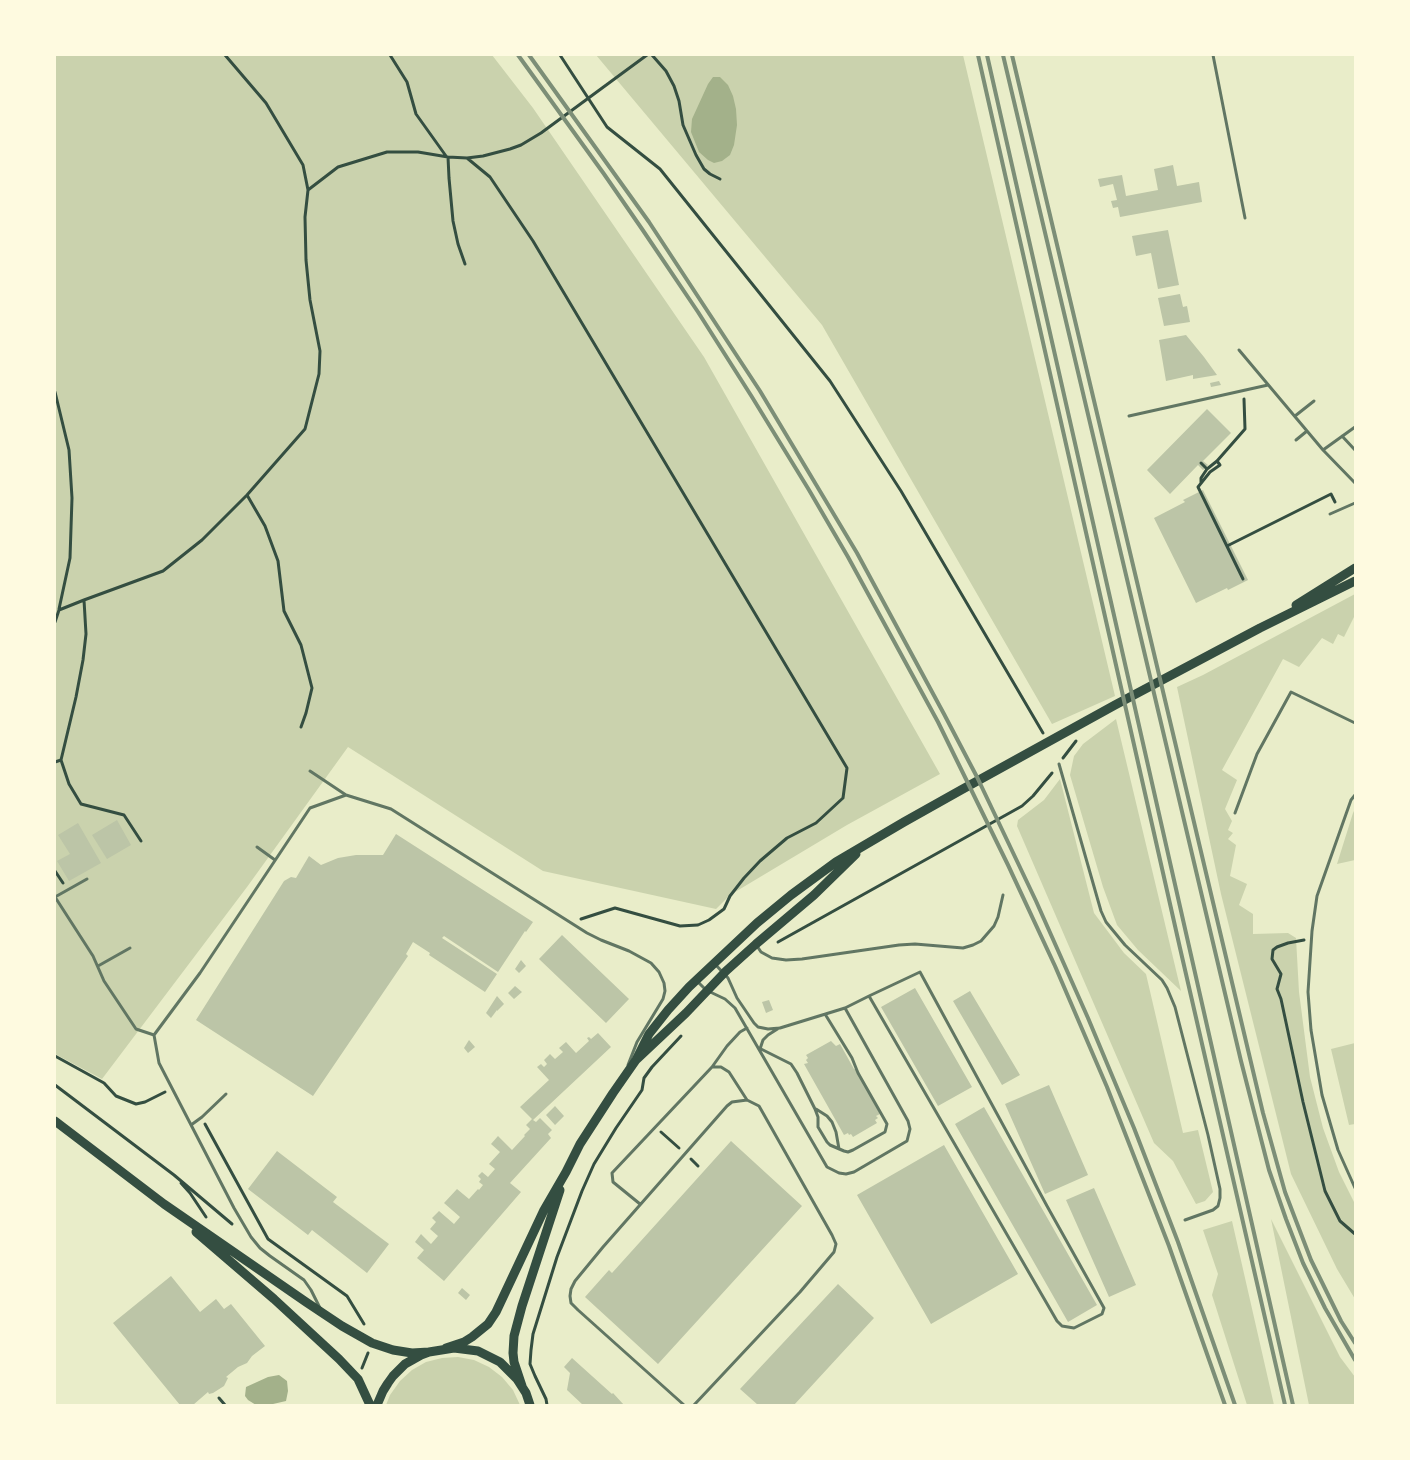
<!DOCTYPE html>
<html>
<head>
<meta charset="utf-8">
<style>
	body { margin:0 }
	#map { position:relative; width:1410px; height:1460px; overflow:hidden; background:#e9edc9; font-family:"Fira Sans Condensed",sans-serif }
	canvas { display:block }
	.frame { position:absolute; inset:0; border:56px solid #fefae0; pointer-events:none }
</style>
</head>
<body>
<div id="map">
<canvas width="1410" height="1460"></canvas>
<div class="frame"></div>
</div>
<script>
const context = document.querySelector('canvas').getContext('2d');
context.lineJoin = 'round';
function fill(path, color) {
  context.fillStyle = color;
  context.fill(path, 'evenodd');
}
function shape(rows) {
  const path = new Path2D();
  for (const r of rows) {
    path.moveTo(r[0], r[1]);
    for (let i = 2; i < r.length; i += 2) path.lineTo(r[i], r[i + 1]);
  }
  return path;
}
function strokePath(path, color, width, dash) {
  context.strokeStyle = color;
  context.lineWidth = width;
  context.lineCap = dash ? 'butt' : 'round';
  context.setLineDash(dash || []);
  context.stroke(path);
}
fill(shape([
	[55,55,492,55,533,108,704,357,940,774,847,825,730,895,716,909,543,871,348,747,247,887,102,1079,55,1054],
	[596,55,963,55,1115,696,1052,724,822,325],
	[1355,594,1355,615,1344,637,1338,634,1333,644,1322,638,1299,667,1283,659,1222,770,1237,780,1225,809,1232,821,1228,830,1233,833,1228,839,1236,845,1230,876,1247,884,1239,905,1253,914,1253,934,1288,933,1296,938,1299,992,1310,1077,1323,1128,1339,1172,1355,1204,1355,1299,1337,1269,1291,1174,1221,894,1177,687,1203,675],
	[1116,719,1181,991,1138,950,1117,925,1103,887,1070,775,1074,756,1083,744],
	[1060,779,1094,913,1124,953,1146,974,1183,1133,1198,1130,1213,1192,1205,1201,1196,1204,1173,1161,1154,1143,1017,826,1018,820,1044,800],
	[1355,809,1355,860,1337,864,1353,813],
	[1355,1043,1355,1124,1349,1125,1331,1049],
	[1271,1219,1340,1357,1355,1377,1355,1405,1309,1405],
	[1232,1221,1274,1405,1247,1405,1212,1295,1218,1274,1203,1230],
	[458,1357,474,1360,489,1367,502,1377,513,1390,520,1405,386,1405,390,1395,400,1381,412,1370,426,1362,442,1358]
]), '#cad2ad');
fill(shape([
	[713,77,720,77,728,85,733,96,736,109,737,125,734,145,730,155,722,161,714,163,708,160,699,152,691,132,692,119,708,84],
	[279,1375,287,1381,288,1391,286,1401,273,1404,256,1405,248,1400,245,1396,246,1387,268,1377]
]), '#a3b18a');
fill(shape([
	[1173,165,1177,186,1199,182,1202,202,1120,217,1118,207,1113,208,1111,201,1117,200,1113,184,1100,187,1098,179,1122,175,1126,196,1158,190,1154,169],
	[1168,230,1179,285,1158,289,1151,253,1136,256,1132,236],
	[1180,294,1183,307,1187,306,1190,322,1164,326,1158,298],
	[1186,335,1204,357,1217,375,1193,379,1193,375,1166,381,1159,340],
	[1219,381,1221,385,1211,387,1210,383],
	[1207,409,1231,433,1203,461,1208,465,1203,470,1198,465,1170,494,1147,470],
	[1203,490,1248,580,1228,590,1227,588,1196,603,1154,518,1185,502,1183,500],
	[117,820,131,845,107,859,92,835],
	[78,823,101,863,69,881,57,861,70,854,58,835],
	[396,834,533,922,526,932,525,931,498,972,444,936,442,938,497,974,485,992,429,955,430,953,413,942,406,954,408,956,313,1096,196,1020,284,881,291,877,296,878,309,856,321,865,338,858,356,855,383,855],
	[562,935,629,999,606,1023,539,959],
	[521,960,526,966,519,973,515,969],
	[515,986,522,992,514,999,508,993],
	[915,988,972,1087,938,1106,881,1007],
	[970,991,1020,1075,1002,1085,953,1001],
	[497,996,504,1004,497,1011,497,1010,491,1018,486,1013],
	[769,1000,773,1010,766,1013,762,1002],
	[598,1033,611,1047,533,1120,536,1122,540,1118,552,1130,548,1134,551,1138,510,1183,521,1192,444,1281,417,1258,424,1250,415,1242,421,1234,431,1244,438,1236,430,1229,436,1222,432,1218,439,1211,454,1224,460,1217,444,1203,457,1189,469,1199,478,1189,479,1190,483,1185,479,1182,481,1179,478,1176,482,1172,488,1177,495,1169,489,1164,500,1152,491,1144,498,1136,512,1150,525,1136,524,1135,530,1129,526,1125,532,1119,520,1107,549,1080,537,1067,541,1064,544,1067,547,1064,544,1060,550,1054,555,1059,563,1052,559,1048,566,1042,576,1053,589,1041,587,1038,589,1037,591,1039],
	[469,1040,475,1047,468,1053,464,1048],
	[831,1041,836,1046,840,1044,854,1069,856,1069,880,1114,876,1116,878,1118,875,1120,877,1123,853,1137,851,1134,849,1135,848,1133,844,1135,804,1064,808,1063,806,1060,808,1058,806,1055],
	[1049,1085,1088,1175,1045,1194,1005,1104],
	[555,1106,564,1116,555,1125,546,1115],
	[984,1107,1097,1305,1068,1322,955,1124],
	[731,1141,802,1206,658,1364,585,1297,609,1270,612,1273],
	[944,1145,1018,1274,931,1324,857,1195],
	[277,1151,337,1197,333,1202,389,1244,367,1273,312,1230,308,1235,248,1189],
	[1094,1188,1136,1285,1109,1297,1066,1200],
	[171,1276,200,1312,216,1299,224,1309,231,1304,265,1346,252,1356,247,1363,238,1367,226,1377,228,1378,224,1386,213,1393,209,1394,208,1392,193,1405,180,1405,113,1323],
	[838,1284,874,1318,794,1405,758,1405,740,1389],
	[462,1288,470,1295,466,1300,458,1293],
	[572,1358,612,1394,613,1393,624,1405,583,1405,567,1390,570,1373,564,1367]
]), '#bcc5a7');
strokePath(shape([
	[225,55,266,103,303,165,308,190],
	[390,55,407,82,416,114,446,156],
	[560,55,607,127,660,169,830,381,901,491,1043,733],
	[652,55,666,71,674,86,679,101,683,125,696,155,704,169,710,174,720,179],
	[448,157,449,178,453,221,458,244,465,264],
	[467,158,490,177,533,241,847,768,843,798,816,823,787,838,760,861,744,878,730,896,724,909,709,920,698,925,680,926,615,908,581,919],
	[55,392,69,450,72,498,70,558,59,609],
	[1217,461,1220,465,1210,472,1198,487,1243,579],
	[1201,463,1207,469],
	[1201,483,1201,478,1207,469,1217,461,1245,429,1244,399],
	[247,495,265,526,278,561,284,611,301,645,312,688,306,713,301,727],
	[1227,546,1331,494,1335,502],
	[84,600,86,634,83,660,76,697,61,760,69,784,81,804,124,815,141,841],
	[55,622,59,610,84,600,163,571,202,540,247,495,305,429,319,374,320,351,310,300,306,260,305,217,308,190,338,167,387,152,418,152,448,157,467,158,483,156,510,149,521,145,541,133,647,55],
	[1063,758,1076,741],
	[55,762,61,760],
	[55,871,63,883],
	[1304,940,1288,943,1277,947,1273,950,1272,959,1281,974,1277,989,1281,999,1303,1102,1325,1191,1340,1221,1355,1234],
	[778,942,1022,806,1033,796,1052,773],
	[55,1056,104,1083,116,1096,136,1104,145,1102,165,1092],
	[55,1085,174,1175,232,1224],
	[205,1124,268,1239,347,1296,364,1324],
	[661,1132,679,1148],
	[691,1159,698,1166],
	[181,1183,190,1193,206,1217],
	[362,1368,368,1353],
	[219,1398,225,1405],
	[547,1405,546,1399,535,1376,530,1364,531,1350,533,1334,557,1257,582,1191,594,1164,616,1128,642,1090,644,1078,652,1067,681,1036]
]), '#344e41', 3);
strokePath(shape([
	[1213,55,1245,218],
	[1239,350,1323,450,1355,483],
	[1129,416,1268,385],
	[1295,416,1314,401],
	[1342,436,1355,450],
	[1296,440,1307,431],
	[1323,450,1355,427],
	[1330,514,1355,503],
	[1059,764,1101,911,1106,922,1125,945,1162,980,1167,988,1175,1007,1208,1135,1220,1189,1220,1198,1218,1206,1213,1210,1185,1220],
	[310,771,346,795],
	[1355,795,1351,800,1317,896,1312,931,1308,992,1311,1030,1322,1095,1338,1150,1355,1188],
	[1235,813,1257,754,1291,692,1355,723],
	[257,847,275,860],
	[87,879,55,897,93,956,104,981,136,1029,154,1035],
	[757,946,761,952,772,958,786,960,802,959,899,945,915,944,963,948,973,945,981,941,994,926,998,917,1003,895],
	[98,966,130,948],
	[697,981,706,990,725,999,735,1008,827,1167,839,1173,846,1174,854,1172,907,1141,910,1129,908,1121,845,1008,780,1028,768,1029,758,1027,754,1023,737,998,728,978,714,963],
	[845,1008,869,996,920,972,1047,1206,1104,1308,1102,1314,1074,1328,1062,1326,1057,1321,869,996],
	[760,1049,763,1040,768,1035,779,1028],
	[761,1049,791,1064,797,1073,815,1109,818,1117,818,1127,827,1142,830,1145,844,1151,848,1152,853,1150,885,1132,887,1124,858,1073,852,1058,825,1014],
	[712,1067,727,1046,740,1032,747,1028],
	[816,1109,827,1116,832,1122,836,1132,839,1149],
	[191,1125,202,1117,226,1094],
	[640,1204,613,1182,612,1173,712,1067,721,1067,729,1072,747,1100],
	[320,1308,311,1290,304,1280,270,1256,260,1248,251,1237,234,1208,159,1063,154,1035,200,973,310,808,346,795,391,809,587,933,601,940,629,951,651,963,659,972,664,983,665,991,663,999,637,1042,628,1065],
	[684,1405,578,1310,571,1303,570,1296,571,1289,575,1281,603,1247,727,1106,732,1102,747,1100,759,1106,763,1113,832,1235,836,1244,834,1252,800,1292,694,1405]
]), '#617663', 3);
strokePath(shape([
	[1296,605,1355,568],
	[636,1060,649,1034,668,1010,689,987,757,923,791,895,836,862,904,822,961,790,1115,705,1260,628,1355,581],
	[55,1121,164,1204,306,1302,342,1326,372,1343,393,1350,412,1353,429,1352],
	[196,1232,274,1299,339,1359,358,1379,370,1405],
	[446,1348,464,1342,472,1337,488,1324,496,1312,544,1210,566,1172,580,1144,613,1093,636,1060,686,1013,726,971,756,944,814,895,856,854],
	[522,1386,514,1362,513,1353,514,1336,522,1306,560,1190],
	[377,1405,383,1391,388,1383,393,1376,405,1364,421,1355,429,1352,454,1348,478,1351,500,1362,517,1379,526,1393,530,1405]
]), '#344e41', 9);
strokePath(shape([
	[518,55,604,174,642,229,698,312,752,397,809,490,848,557,938,722,1008,865,1055,966,1107,1087,1169,1246,1225,1405],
	[529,55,649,222,760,391,857,553,944,714,977,777,1036,901,1088,1018,1134,1128,1178,1242,1235,1405],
	[978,55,1180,948,1285,1405],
	[987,55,1293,1405],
	[1003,55,1241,1061,1269,1170,1286,1219,1303,1263,1325,1308,1355,1360],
	[1012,55,1263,1113,1285,1192,1311,1260,1341,1321,1355,1343]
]), '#7c8e77', 4);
</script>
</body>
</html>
